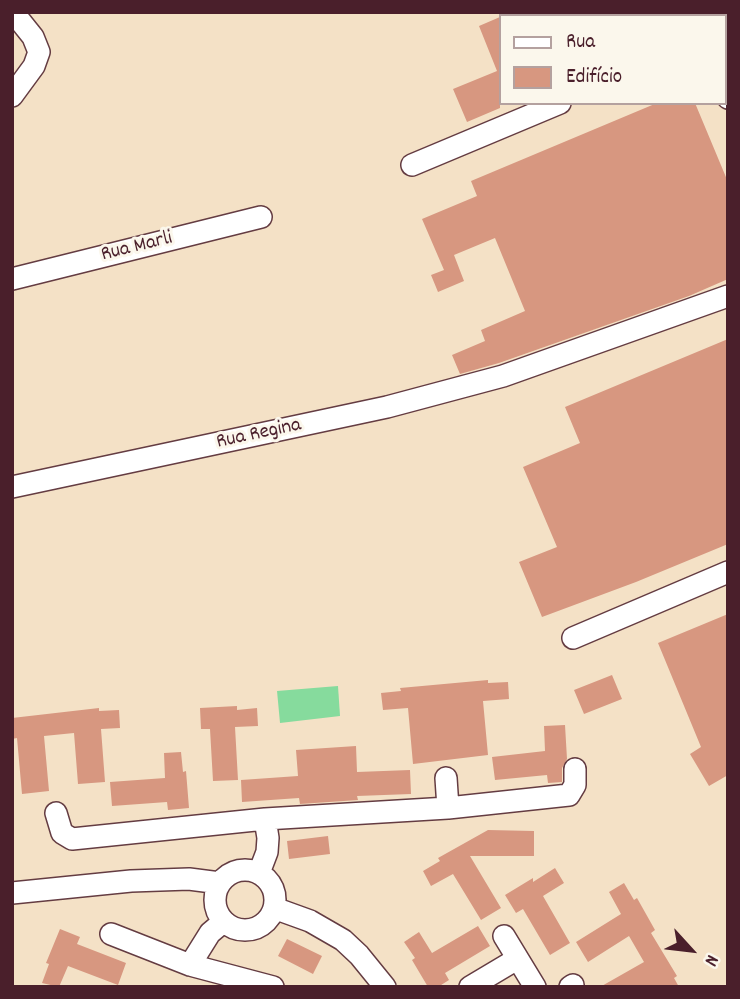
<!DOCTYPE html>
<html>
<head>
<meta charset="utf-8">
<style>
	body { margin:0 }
	#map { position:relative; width:740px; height:999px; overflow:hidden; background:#f4e1c6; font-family:Dekko,sans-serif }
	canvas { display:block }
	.frame { position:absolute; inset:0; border:14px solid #4a1f2b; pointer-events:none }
	.legend { position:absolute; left:499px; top:14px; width:228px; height:91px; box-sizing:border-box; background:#fbf7ec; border:2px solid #b4a19f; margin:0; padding:9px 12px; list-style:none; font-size:21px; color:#4a1f2b }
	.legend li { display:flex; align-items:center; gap:14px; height:35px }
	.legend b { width:35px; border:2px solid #b4a19f }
	.north { position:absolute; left:656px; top:915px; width:70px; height:70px; -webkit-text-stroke:5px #fbf7ec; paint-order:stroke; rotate:117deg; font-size:19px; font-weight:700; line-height:28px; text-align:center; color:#4a1f2b }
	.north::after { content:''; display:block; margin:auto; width:24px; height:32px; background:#4a1f2b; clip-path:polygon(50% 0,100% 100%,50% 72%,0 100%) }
</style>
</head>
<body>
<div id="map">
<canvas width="740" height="999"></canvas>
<div class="frame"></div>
<ul class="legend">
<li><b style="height:9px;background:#fff"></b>Rua</li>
<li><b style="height:19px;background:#d79780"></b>Edifício</li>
</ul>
<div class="north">N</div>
</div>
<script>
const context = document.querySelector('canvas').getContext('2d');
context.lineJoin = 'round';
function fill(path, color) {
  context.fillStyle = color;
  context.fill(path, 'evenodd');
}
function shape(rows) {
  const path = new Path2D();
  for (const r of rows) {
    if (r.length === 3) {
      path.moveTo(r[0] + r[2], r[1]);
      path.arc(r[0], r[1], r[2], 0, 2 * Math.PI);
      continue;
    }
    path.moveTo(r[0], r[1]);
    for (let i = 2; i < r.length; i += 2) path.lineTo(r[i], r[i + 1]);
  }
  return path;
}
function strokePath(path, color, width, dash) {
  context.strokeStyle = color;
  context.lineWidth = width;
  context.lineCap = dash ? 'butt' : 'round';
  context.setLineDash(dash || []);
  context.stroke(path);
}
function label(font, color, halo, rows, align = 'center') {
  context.font = font + ' Dekko,sans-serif';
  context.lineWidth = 6;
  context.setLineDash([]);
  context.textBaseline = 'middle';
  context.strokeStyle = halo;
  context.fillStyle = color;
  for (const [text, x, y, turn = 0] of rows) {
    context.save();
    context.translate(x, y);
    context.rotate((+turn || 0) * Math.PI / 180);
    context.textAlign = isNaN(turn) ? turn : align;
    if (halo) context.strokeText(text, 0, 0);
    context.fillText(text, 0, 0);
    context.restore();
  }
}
fill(shape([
	[338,686,340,716,280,723,277,691]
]), '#86db9d');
fill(shape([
	[500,17,500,108,467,122,453,89,497,71,479,26],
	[657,103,695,103,728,182,728,279,689,296,499,363,460,374,452,355,485,341,481,330,525,311,495,238,454,255,464,281,438,292,431,275,444,270,422,219,477,196,471,181],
	[728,339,728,544,636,582,542,617,519,562,557,547,523,467,580,443,565,407],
	[728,614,728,775,709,786,690,754,701,747,658,643],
	[612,675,622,699,584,714,574,690],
	[488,680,488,683,508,682,509,699,483,701,488,755,413,764,408,708,383,710,381,693,401,691,400,688],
	[237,706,237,710,257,708,258,726,235,727,238,780,213,781,210,729,201,729,200,708],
	[99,708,99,711,119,710,120,728,101,729,105,782,78,784,74,733,44,736,49,791,22,794,17,738,12,739,12,718],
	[565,725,567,759,562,768,562,782,548,783,547,775,495,780,492,757,545,751,544,726],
	[356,746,357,772,410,770,411,794,357,796,358,800,300,804,299,798,242,802,241,780,298,776,296,750],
	[181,752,183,772,186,771,189,808,168,810,167,802,112,806,110,782,165,778,164,753],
	[488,830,534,831,534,856,470,856,501,908,481,920,453,874,431,886,423,871,440,861,438,858],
	[328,836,330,854,289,859,287,841],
	[555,868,564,883,543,896,570,943,550,955,523,909,516,913,505,895,533,878,533,882],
	[624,883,634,900,637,898,655,930,651,933,677,976,674,978,679,987,600,987,644,962,629,936,588,962,576,942,621,914,609,892],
	[478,926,490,946,445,973,449,980,438,987,428,987,412,960,415,958,404,942,419,932,432,953],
	[60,929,80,937,77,944,126,963,118,985,68,966,59,987,42,983,49,964,46,963],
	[287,939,322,956,313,974,278,956]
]), '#d79780');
const minor = shape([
	[693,12,695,16],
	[724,35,728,33],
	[724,89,728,98],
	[12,96,34,66,39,52,33,37,13,12],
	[412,165,560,103],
	[12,279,261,217],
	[12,487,387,407,503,376,728,296],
	[573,638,728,572],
	[446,778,448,808],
	[56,813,62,833,72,839,265,819,448,808,569,795,575,785,575,769],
	[245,900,30],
	[259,873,267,852,268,838,265,819],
	[12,893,131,881,189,879,220,883],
	[274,908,310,921,343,940,359,955,385,987],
	[111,934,190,965,273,987],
	[504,936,535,987],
	[190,965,210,933,223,922],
	[470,987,517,959],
	[570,987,573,985]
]);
strokePath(minor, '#643c42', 24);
strokePath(minor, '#fff', 21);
label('21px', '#4a1f2b', '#fbf7ec', [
	["Rua Marli",137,248,-14],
	["Rua Regina",259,435,-12]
]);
</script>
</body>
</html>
